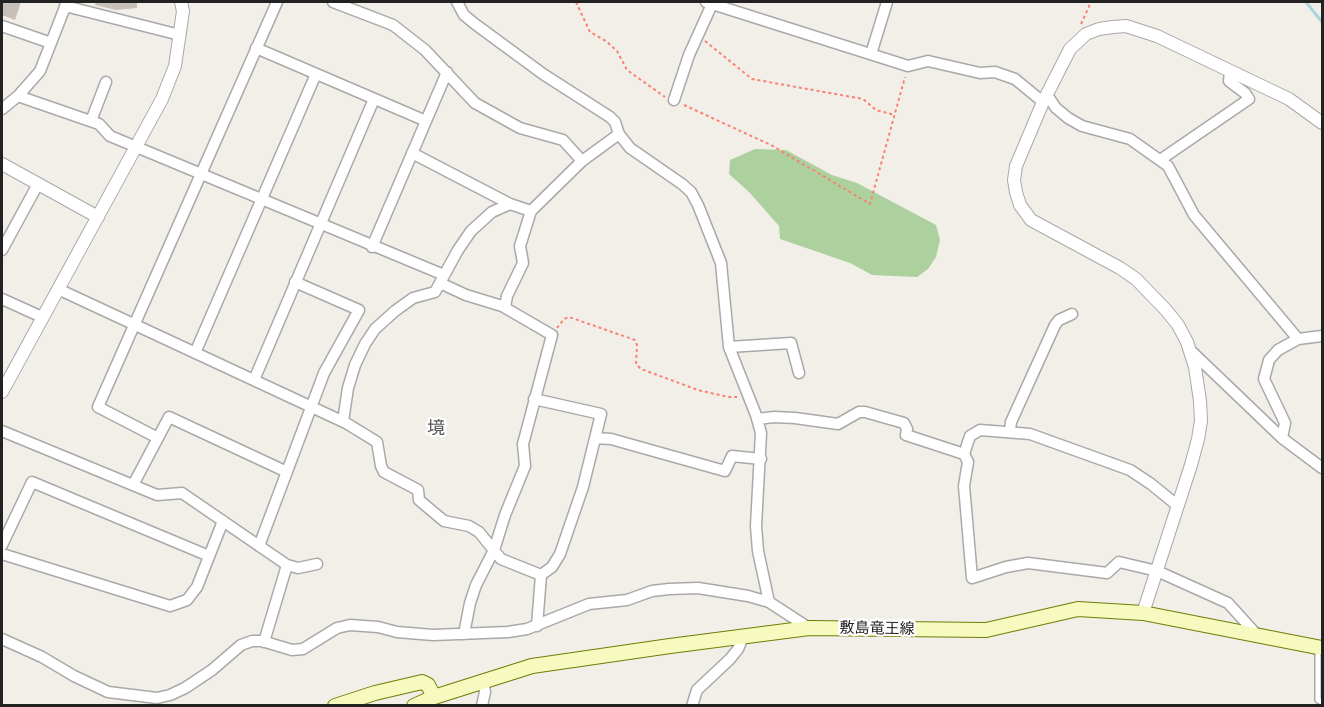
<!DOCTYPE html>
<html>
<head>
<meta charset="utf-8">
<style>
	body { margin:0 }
	#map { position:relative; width:1324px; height:707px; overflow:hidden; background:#f2efe9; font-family:Arial,sans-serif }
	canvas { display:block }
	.frame { position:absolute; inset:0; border:3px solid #222; pointer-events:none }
</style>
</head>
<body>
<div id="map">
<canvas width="1324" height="707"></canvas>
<div class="frame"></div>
</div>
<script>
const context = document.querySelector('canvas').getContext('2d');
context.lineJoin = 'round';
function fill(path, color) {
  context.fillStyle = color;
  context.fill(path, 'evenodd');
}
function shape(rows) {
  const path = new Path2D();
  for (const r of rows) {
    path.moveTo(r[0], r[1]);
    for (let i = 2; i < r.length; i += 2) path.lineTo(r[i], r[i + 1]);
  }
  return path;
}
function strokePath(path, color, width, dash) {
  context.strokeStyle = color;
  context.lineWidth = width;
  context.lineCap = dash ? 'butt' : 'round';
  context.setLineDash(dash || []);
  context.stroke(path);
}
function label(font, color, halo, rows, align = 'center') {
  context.font = font + ' Arial,"Noto Sans JP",sans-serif';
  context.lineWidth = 4.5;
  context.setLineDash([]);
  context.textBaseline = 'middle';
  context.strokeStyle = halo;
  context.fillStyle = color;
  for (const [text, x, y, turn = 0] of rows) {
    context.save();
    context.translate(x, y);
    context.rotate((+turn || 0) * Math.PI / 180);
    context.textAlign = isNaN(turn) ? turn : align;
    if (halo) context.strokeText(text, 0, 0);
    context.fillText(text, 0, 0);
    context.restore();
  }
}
fill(shape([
	[755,149,786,150,832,175,857,183,936,225,940,240,936,257,928,269,917,277,872,275,850,263,780,239,779,226,749,192,729,174,730,160]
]), '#add19e');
strokePath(shape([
	[1306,2,1322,22]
]), '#aad3df', 3);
fill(shape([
	[2,2,21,2,15,20,2,15],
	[96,2,137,2,137,8,116,10,95,5]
]), '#c7bfb8');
const service = shape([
	[1318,649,1318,700,1322,702]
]);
const minor = shape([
	[333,2,393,25,425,50,475,103,520,128,563,140,582,161],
	[457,2,464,15,475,24,543,74,610,117,615,122,619,134,630,148,682,184,691,192,698,205,721,263,729,347,756,415,761,433,756,526,758,551,769,602],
	[706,2,908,66,928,61,980,73,995,72,1015,79,1043,102],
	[65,6,180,35],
	[2,26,51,43],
	[256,48,426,121],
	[871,54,887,2],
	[1047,95,1056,108,1068,118,1082,126,1130,139,1168,166,1194,215,1298,339],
	[18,96,99,124,110,136,444,275],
	[674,100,689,55,713,2],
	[2,109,18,96,40,71,67,2],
	[91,121,106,82],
	[412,153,510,204],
	[1160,160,1249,99,1245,93,1229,81,1230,71],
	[372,247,447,72],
	[2,250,38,184],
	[440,283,466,295,502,306,552,335,523,444,525,466,505,515,494,550,476,585,470,603,464,634],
	[58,289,346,423,377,442,381,466,384,472,418,490,419,500,444,521,469,526,479,532,501,559,541,575],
	[2,299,42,317],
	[505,307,507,296,523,263,520,246,531,211],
	[729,347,791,343,799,373],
	[1189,349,1282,438,1322,468],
	[195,353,316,74],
	[254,380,374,99],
	[534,399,601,414,583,487,560,554,552,567,541,575,537,626],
	[757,419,774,417,795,418,838,424,859,412,865,412,904,423,907,429,906,435,964,454,970,436,980,430,1030,434,1130,470,1151,484,1178,506],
	[343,421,348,388,355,365,365,344,375,329,395,311,413,298,435,292,458,250,471,231,492,212,510,204,531,211,582,161,619,134],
	[2,431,157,495,182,493,287,565,264,642],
	[1010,431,1011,422,1055,325,1059,320,1072,314],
	[158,438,98,407,277,2],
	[595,438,611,439,725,471,732,456,761,459],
	[1282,438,1285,423,1264,379,1269,360,1278,350,1298,339,1322,336],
	[964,454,968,462,964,486,972,578,1006,567,1028,563,1107,573,1119,562,1157,571,1228,603,1257,635],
	[133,485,169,417,287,472],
	[2,545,32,482,209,556],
	[259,546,324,373,359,310,295,282],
	[2,554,170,606,187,600,197,587,223,521],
	[287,565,298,568,317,564],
	[2,639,42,657,74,676,108,692,157,698,170,695,185,688,212,670,241,645,252,641,262,641,292,650,303,649,337,628,350,625,378,627,397,632,433,635,508,632,527,629,589,604,627,600,652,591,669,589,698,588,748,596,769,602,809,628],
	[482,706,485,692,483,681],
	[692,706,697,690,730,659,738,649,743,637]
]);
const tertiary = shape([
	[2,164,98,217],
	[2,392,162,99,175,66,183,11,181,2],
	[1143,613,1191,465,1198,439,1201,421,1200,401,1195,367,1187,342,1178,325,1166,310,1136,279,1120,268,1031,220,1020,205,1016,192,1014,180,1016,166,1043,102,1070,49,1086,34,1099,29,1113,27,1126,26,1157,36,1289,99,1322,123]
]);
const secondary = shape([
	[335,706,375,693,422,682,428,685,434,697,532,666,670,646,809,628,986,630,1078,609,1143,613,1322,648],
	[414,706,434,697]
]);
strokePath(service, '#a9a9a9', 8);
strokePath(minor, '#a9a9a9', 13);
strokePath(tertiary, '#a9a9a9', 14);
strokePath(secondary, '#707d05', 16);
strokePath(shape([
	[576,2,590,32,606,41,617,51,627,70,665,97],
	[1081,24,1091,2],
	[705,41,752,79,863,99,876,110,895,115],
	[684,105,771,145,870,204,905,77],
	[557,328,564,319,569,317,635,340,637,345,636,364,641,369,698,390,728,397,737,397]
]), '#fa8072', 2, [3, 3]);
strokePath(service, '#fff', 5);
strokePath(minor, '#fff', 10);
strokePath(tertiary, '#fff', 12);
strokePath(secondary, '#f7fabf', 14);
label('15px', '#222', '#fff', [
	["敷島竜王線",877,629,1]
]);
label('18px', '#555', '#fff', [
	["境",436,429]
]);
</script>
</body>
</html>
